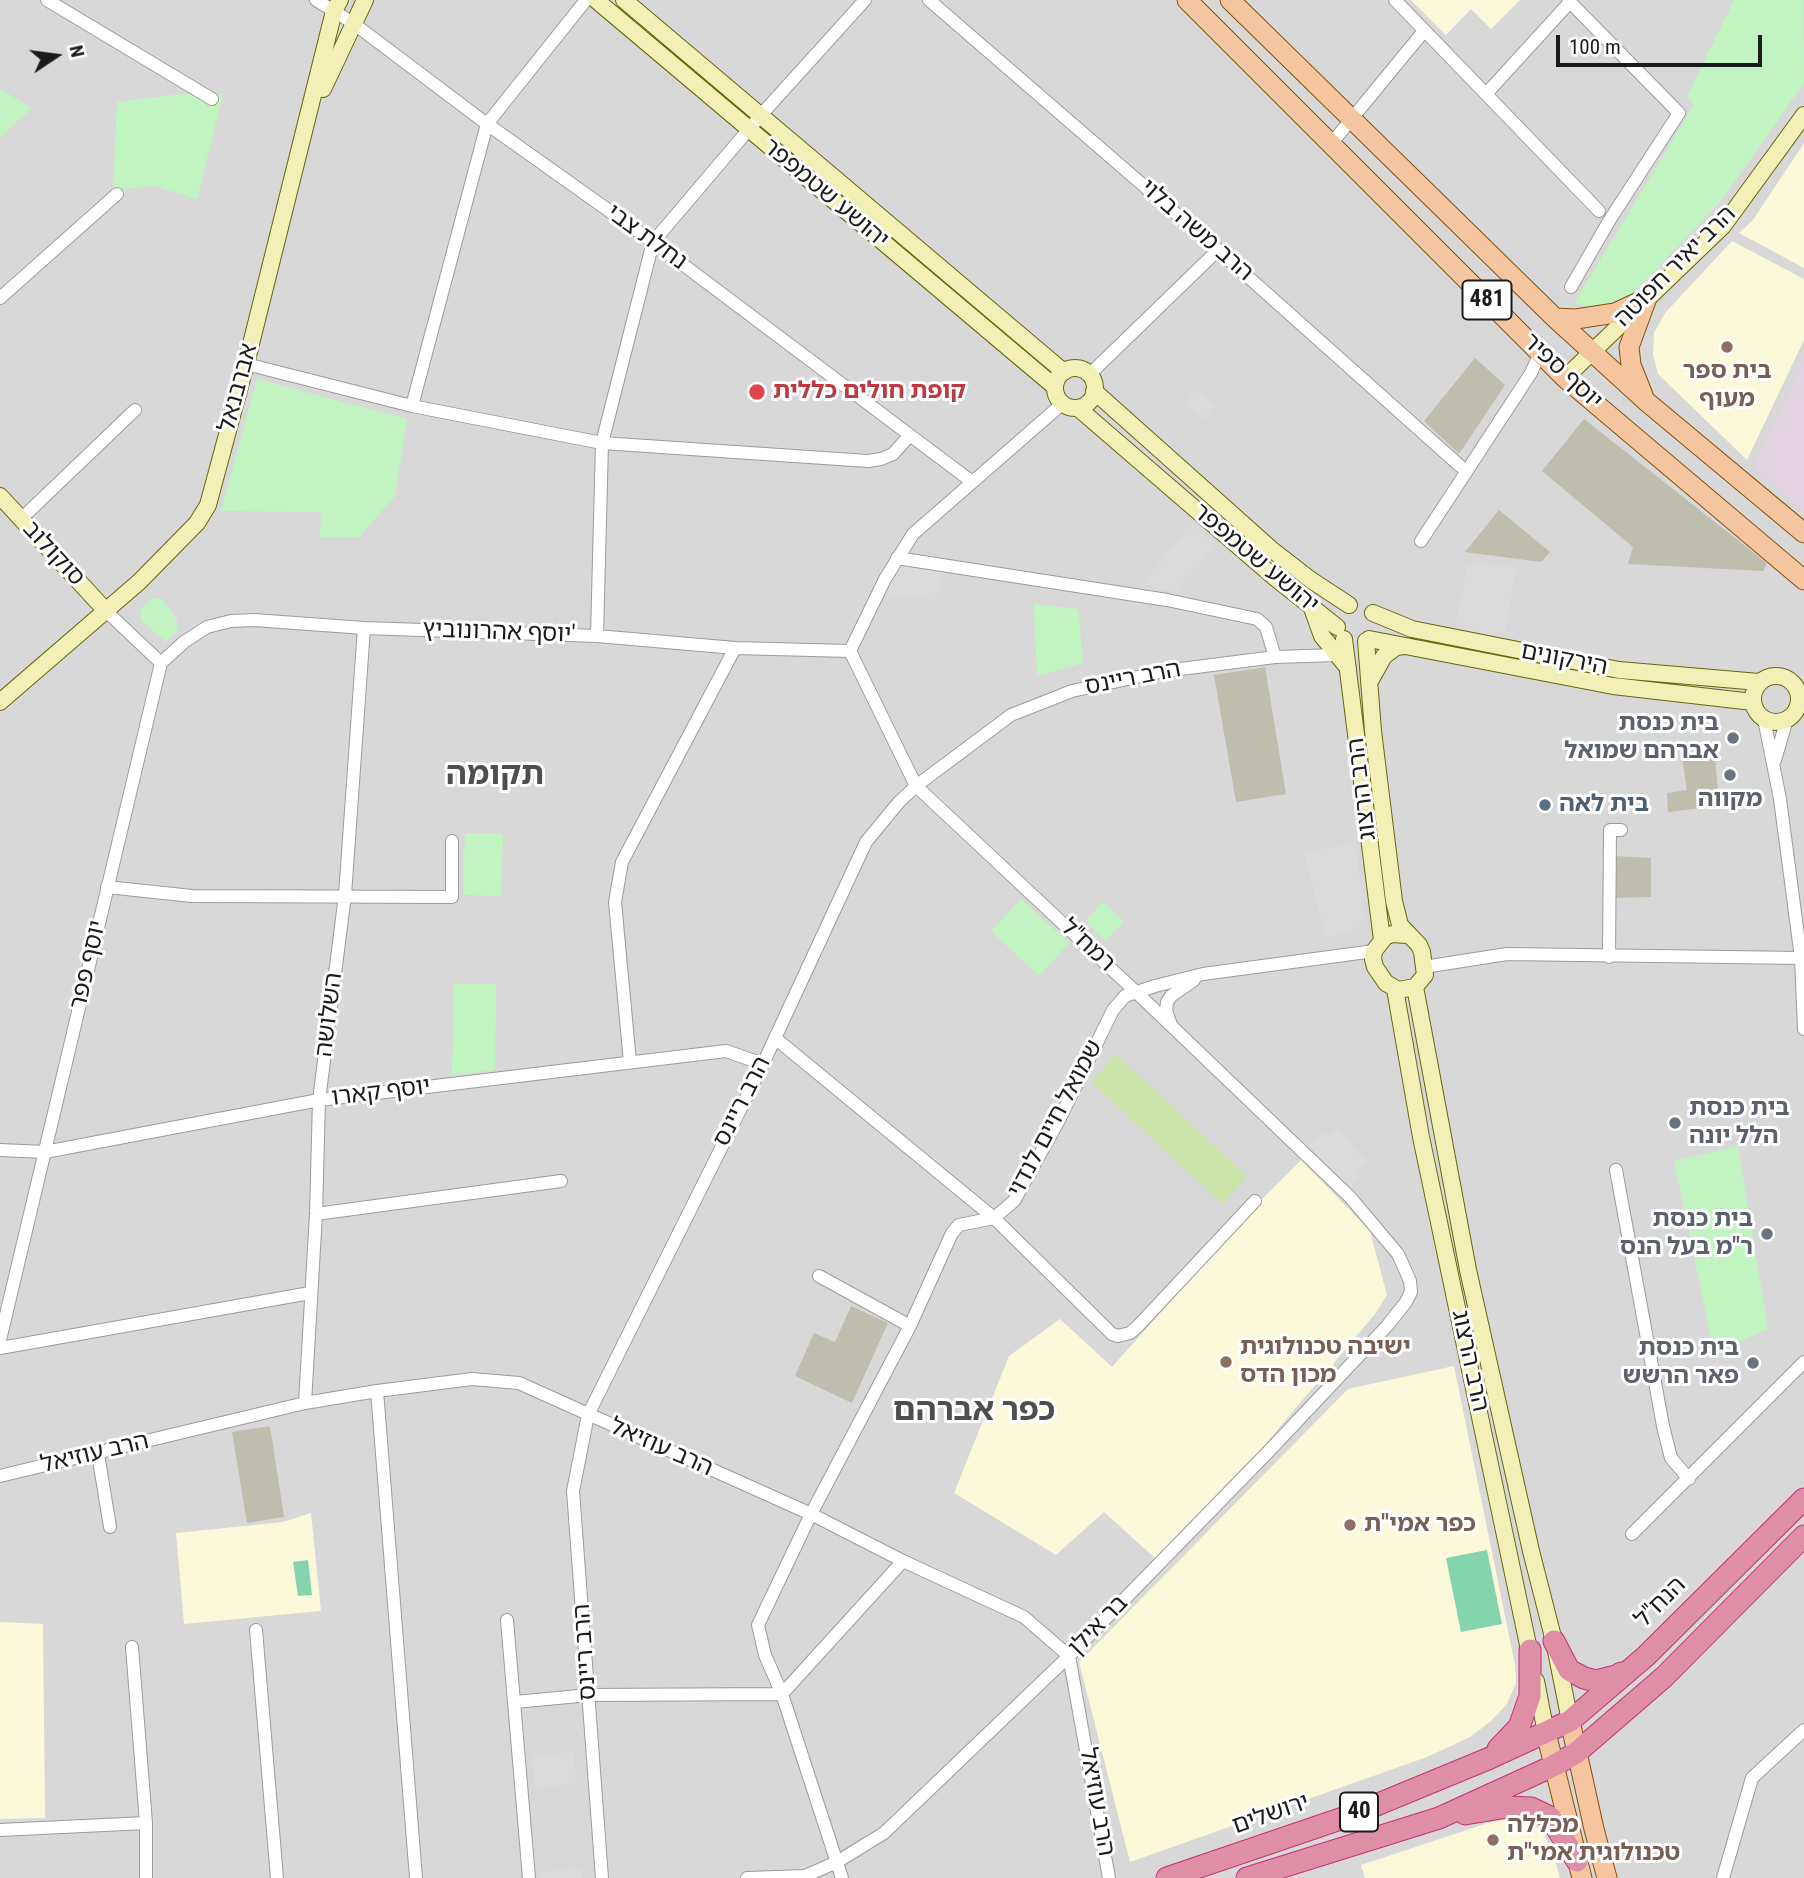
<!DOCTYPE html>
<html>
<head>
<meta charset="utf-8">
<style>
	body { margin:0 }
	#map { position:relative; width:1804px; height:1878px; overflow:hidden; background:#ece7e1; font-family:"Roboto Condensed",sans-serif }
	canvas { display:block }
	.north { position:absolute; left:21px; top:21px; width:70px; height:70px; -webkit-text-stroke:5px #fff; paint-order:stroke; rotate:77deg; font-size:19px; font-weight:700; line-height:28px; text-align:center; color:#1b1b1b }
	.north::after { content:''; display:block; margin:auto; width:24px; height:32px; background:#1b1b1b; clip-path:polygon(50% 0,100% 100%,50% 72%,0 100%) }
	.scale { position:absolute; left:1556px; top:35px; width:206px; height:32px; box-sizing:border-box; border:4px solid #1b1b1b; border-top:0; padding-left:9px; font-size:21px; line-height:24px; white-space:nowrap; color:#1b1b1b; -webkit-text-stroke:5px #fff; paint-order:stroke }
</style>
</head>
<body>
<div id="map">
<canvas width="1804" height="1878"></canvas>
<div class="north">N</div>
<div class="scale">100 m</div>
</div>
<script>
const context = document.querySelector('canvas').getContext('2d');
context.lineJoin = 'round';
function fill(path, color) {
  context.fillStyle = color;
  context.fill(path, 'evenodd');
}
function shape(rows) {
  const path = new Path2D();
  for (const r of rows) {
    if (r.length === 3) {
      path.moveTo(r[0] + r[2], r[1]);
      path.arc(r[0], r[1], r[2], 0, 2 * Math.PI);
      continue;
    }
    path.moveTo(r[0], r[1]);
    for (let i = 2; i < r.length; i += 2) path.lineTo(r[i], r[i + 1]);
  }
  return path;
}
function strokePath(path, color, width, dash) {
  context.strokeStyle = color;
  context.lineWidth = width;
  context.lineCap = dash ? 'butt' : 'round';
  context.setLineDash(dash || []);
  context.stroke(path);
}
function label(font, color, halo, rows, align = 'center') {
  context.font = font + ' "Roboto Condensed","Noto Sans Hebrew",sans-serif';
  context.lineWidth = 6;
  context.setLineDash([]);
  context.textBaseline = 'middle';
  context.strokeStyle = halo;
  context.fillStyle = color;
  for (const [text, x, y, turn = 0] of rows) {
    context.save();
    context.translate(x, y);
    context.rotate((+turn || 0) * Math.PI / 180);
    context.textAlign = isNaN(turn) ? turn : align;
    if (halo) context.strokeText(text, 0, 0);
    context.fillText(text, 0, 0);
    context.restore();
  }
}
fill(shape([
	[0,0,1804,0,1804,1878,0,1878]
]), '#d9d8d8');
fill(shape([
	[1804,362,1804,512,1754,467]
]), '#e4d3e3');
fill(shape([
	[1411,0,1520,0,1491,29,1471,9,1446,35],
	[1804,143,1804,268,1739,233,1753,220],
	[1732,241,1804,279,1804,340,1747,460,1658,374,1653,354,1654,333,1665,313],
	[1301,1160,1370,1231,1387,1295,1375,1314,1263,1447,1155,1558,1104,1512,1056,1555,954,1493,1009,1356,1060,1319,1112,1367,1262,1199],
	[1454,1366,1515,1665,1516,1683,1507,1704,1491,1721,1470,1737,1427,1757,1130,1862,1079,1662,1348,1389],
	[311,1513,321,1611,184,1624,176,1533,283,1522],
	[0,1622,43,1624,45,1818,0,1819],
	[1508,1819,1526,1821,1541,1829,1552,1850,1560,1878,1365,1878,1361,1865,1488,1823]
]), '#fcf8da');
fill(shape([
	[1475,358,1505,385,1459,454,1424,421],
	[1584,419,1767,563,1763,571,1628,564,1633,547,1542,471],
	[1499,510,1550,552,1541,562,1465,552],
	[1265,667,1286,794,1236,802,1214,675],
	[1715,757,1719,806,1668,812,1667,793,1687,790,1682,758],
	[1615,856,1651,858,1651,897,1615,898],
	[851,1306,888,1323,852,1403,795,1376,814,1333,835,1342],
	[270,1426,284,1517,247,1523,232,1432]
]), '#bfbdad');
fill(shape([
	[1116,1054,1247,1176,1222,1204,1091,1082]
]), '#cce3aa');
fill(shape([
	[1734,0,1803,0,1804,83,1721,201,1624,303,1594,309,1574,303,1694,105,1687,96],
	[0,89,32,108,0,137],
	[182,94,223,94,197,199,154,186,113,190,117,102],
	[257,379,407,419,395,496,359,537,319,537,322,512,221,511],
	[153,598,161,599,176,617,178,628,173,636,165,641,141,620,140,610],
	[1034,604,1078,609,1083,663,1037,676],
	[465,833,503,834,501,896,463,895],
	[1021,899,1069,943,1039,976,991,931],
	[1103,902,1124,922,1106,941,1085,921],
	[454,984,496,984,495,1070,452,1075],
	[1738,1146,1768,1329,1714,1353,1674,1161]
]), '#c1f4c0');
fill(shape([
	[1487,1550,1502,1624,1461,1632,1446,1558],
	[308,1560,312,1595,298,1596,293,1562]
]), '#84d5ad');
fill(shape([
	[1196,389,1215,406,1203,420,1184,403],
	[1192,524,1217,545,1183,582,1177,594,1144,584,1166,553],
	[1467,564,1516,567,1504,640,1455,632],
	[897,565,945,569,936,599,884,596],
	[1356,842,1364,920,1354,931,1326,938,1304,852],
	[1337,1129,1367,1161,1356,1171,1362,1177,1345,1193,1304,1150,1323,1132,1328,1137],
	[573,1752,576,1784,535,1788,532,1756],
	[581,1868,582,1878,541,1878,540,1872]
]), '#dbdbdb');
const street = shape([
	[47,0,212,99],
	[316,0,353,23,487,124,653,242,971,481],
	[929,0,1218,250,1460,466],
	[1395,0,1599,211],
	[1568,0,1679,113,1609,221,1571,287],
	[1486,94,1570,2],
	[1331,144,1424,31],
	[0,298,117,194],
	[246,364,412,406,602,443,868,461,881,459,893,454,910,435],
	[1089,375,1218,250],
	[412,406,487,124,586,0],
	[21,519,135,410],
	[1421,541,1531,373,1540,353],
	[897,558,1167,600,1257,619,1266,627,1275,657],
	[597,636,602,443,653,242,761,115,865,0],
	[161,663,184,642,207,627,231,621,254,620,364,628,597,636,735,648,850,651],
	[1764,719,1780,799,1801,958,1804,1029],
	[1775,760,1787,719],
	[107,887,192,896,452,897,452,841],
	[1609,957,1610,830,1621,830],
	[1424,967,1507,954,1801,958],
	[1170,1022,1166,1011,1167,1002,1171,996,1194,980],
	[775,1038,994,1218,1112,1334,1118,1336,1130,1333,1138,1326,1255,1201],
	[630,1062,615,902,622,862,735,648],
	[0,1150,45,1152,319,1100,726,1051,763,1064],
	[1616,1170,1663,1426,1671,1458,1689,1479],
	[316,1214,561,1181],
	[819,1276,910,1326],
	[0,1340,161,663,106,611],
	[0,1348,310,1293],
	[377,1391,416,1878],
	[305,1403,316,1214,319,1100,345,895,364,628],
	[98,1454,110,1527],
	[0,1476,305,1403,377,1391,472,1379,519,1383,811,1514,903,1561,1024,1617,1069,1656,1109,1878],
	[1632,1534,1804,1362],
	[507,1620,529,1878],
	[256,1630,277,1878],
	[132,1647,146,1823,146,1878],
	[515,1702,589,1695,782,1694,903,1561],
	[0,1830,146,1823],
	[602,1878,573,1491,588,1415,763,1064,866,842,899,802,916,786,1011,715,1072,691,1165,671,1275,657,1337,655],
	[747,1878,805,1876,837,1862,884,1833,1069,1656,1269,1451,1387,1326,1406,1302,1411,1292,1410,1281,1398,1254,1350,1197,1136,992,916,786,850,651,885,579,913,534,1062,404],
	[842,1878,782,1694,765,1655,758,1625,811,1514,910,1326,952,1233,959,1225,994,1218,1014,1201,1059,1120,1113,1010,1125,996,1155,986,1203,974,1374,951],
	[1723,1878,1752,1778,1804,1730]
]);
const secondary = shape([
	[596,0,1055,387],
	[624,0,1064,372],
	[323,89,365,0],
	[1075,388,20],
	[1565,378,1723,226,1804,115],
	[1094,391,1271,549,1311,580,1349,605],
	[1078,408,1274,577,1337,627],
	[0,496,106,611],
	[1312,608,1322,636,1348,668],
	[1373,613,1412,629,1619,670,1759,682],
	[1344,639,1382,940],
	[1369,639,1613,686,1753,702],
	[1366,641,1373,731,1394,901,1400,925,1419,945,1422,952,1425,975,1415,987,1398,990,1386,983,1375,967,1373,959,1374,951,1385,937,1392,934,1407,935],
	[1776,699,23],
	[1370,681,1384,656,1396,647,1404,646],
	[0,702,139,582,197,523,208,505,246,364,334,11,340,0],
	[1415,987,1468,1270,1531,1551,1554,1641,1570,1721],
	[1395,989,1421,1137,1531,1659],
	[1536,1681,1546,1733]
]);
const primary = shape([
	[1187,0,1565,378,1804,580],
	[1230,0,1555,318,1647,402,1804,533],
	[1555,318,1576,319,1615,313,1647,298],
	[1643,395,1631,365,1629,347,1647,298],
	[1570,1721,1594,1829,1607,1878],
	[1546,1733,1582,1878]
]);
const highway = shape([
	[1554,1641,1569,1670,1584,1678,1596,1681,1616,1676,1621,1673],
	[1498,1749,1519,1727,1530,1696,1530,1650],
	[1465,1814,1507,1807,1531,1808,1550,1817,1577,1861],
	[1167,1878,1352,1815,1490,1758,1570,1721,1646,1656,1804,1499],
	[1247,1878,1439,1818,1553,1766,1576,1753,1664,1677,1804,1536]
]);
strokePath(street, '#9c9c9c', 14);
strokePath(secondary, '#67670d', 18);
strokePath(primary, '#86500b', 21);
strokePath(highway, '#c73174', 23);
strokePath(street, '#fff', 12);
strokePath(secondary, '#f3f0b7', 16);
strokePath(primary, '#f4c59e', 19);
strokePath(highway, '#de8ea5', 21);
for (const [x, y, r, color] of [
	[1727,347,7,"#8d6e63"],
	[757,392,9,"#e0444e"],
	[1733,738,7,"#6b7280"],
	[1730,775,7,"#6b7280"],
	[1545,805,7,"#5c6f8a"],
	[1675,1123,7,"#6b7280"],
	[1767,1234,7,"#6b7280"],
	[1226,1362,7,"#8d6e63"],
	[1753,1363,7,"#6b7280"],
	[1350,1525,7,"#8d6e63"],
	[1493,1840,7,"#8d6e63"]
]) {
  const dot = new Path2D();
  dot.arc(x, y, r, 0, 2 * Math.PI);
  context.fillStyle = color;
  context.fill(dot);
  strokePath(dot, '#fff', 2.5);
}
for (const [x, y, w] of [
	[1487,300,49],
	[1359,1812,38]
]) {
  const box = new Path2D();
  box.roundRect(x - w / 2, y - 19.5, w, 39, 5);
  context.fillStyle = '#fff';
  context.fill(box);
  strokePath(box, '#1b1b1b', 2);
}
label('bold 23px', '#1b1b1b', null, [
	["481",1487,300],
	["40",1359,1812]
]);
label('24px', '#1b1b1b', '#fff', [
	["יהושע שטמפפר",825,194,40],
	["הרב משה בלוי",1196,231,41],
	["נחלת צבי",646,238,36],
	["הרב יאיר חפוטה",1676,267,-45],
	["יוסף ספיר",1562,372,43],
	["אברבנאל",239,388,-75],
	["סוקולוב",53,554,47],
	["יהושע שטמפפר",1255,559,40],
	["יוסף אהרונוביץ'",499,633,2],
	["הירקונים",1564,660,11],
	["הרב ריינס",1133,679,-11],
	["הרב הרצוג",1363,789,-97],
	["רמח\"ל",1087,946,43],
	["יוסף פפר",89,965,-77],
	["השלושה",330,1015,-83],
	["יוסף קארו",381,1093,-7],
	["הרב ריינס",743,1102,-63],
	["שמואל חיים לנדוי",1056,1119,-62],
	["הרב הרצוג",1469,1361,78],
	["הרב עוזיאל",661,1448,24],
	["הרב עוזיאל",95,1454,-13],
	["הנח\"ל",1661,1603,-45],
	["בר אילן",1099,1626,-46],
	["הרב ריינס",586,1652,-94],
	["הרב עוזיאל",1096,1802,80],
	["ירושלים",1271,1815,-19]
]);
label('bold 24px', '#785e54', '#fff', [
	["בית ספר",1727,372,"center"],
	["מעוף",1727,400,"center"],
	["ישיבה טכנולוגית",1240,1348],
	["מכון הדס",1240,1376],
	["כפר אמי\"ת",1364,1525],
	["מכללה",1507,1826],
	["טכנולוגית אמי\"ת",1507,1854]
], 'left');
label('bold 24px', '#be3a42', '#fff', [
	["קופת חולים כללית",773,392]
], 'left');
label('bold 24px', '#5b616d', '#fff', [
	["בית כנסת",1719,724],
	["אברהם שמואל",1719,752],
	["מקווה",1730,800,"center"],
	["בית כנסת",1689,1109,"left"],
	["הלל יונה",1689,1137,"left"],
	["בית כנסת",1753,1220],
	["ר\"מ בעל הנס",1753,1248],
	["בית כנסת",1739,1349],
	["פאר הרשש",1739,1377]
], 'right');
label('bold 24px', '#4e5e75', '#fff', [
	["בית לאה",1559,805]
], 'left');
label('bold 32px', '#4e4e4e', '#fff', [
	["תקומה",495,776],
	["כפר אברהם",974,1412]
]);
</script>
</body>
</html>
